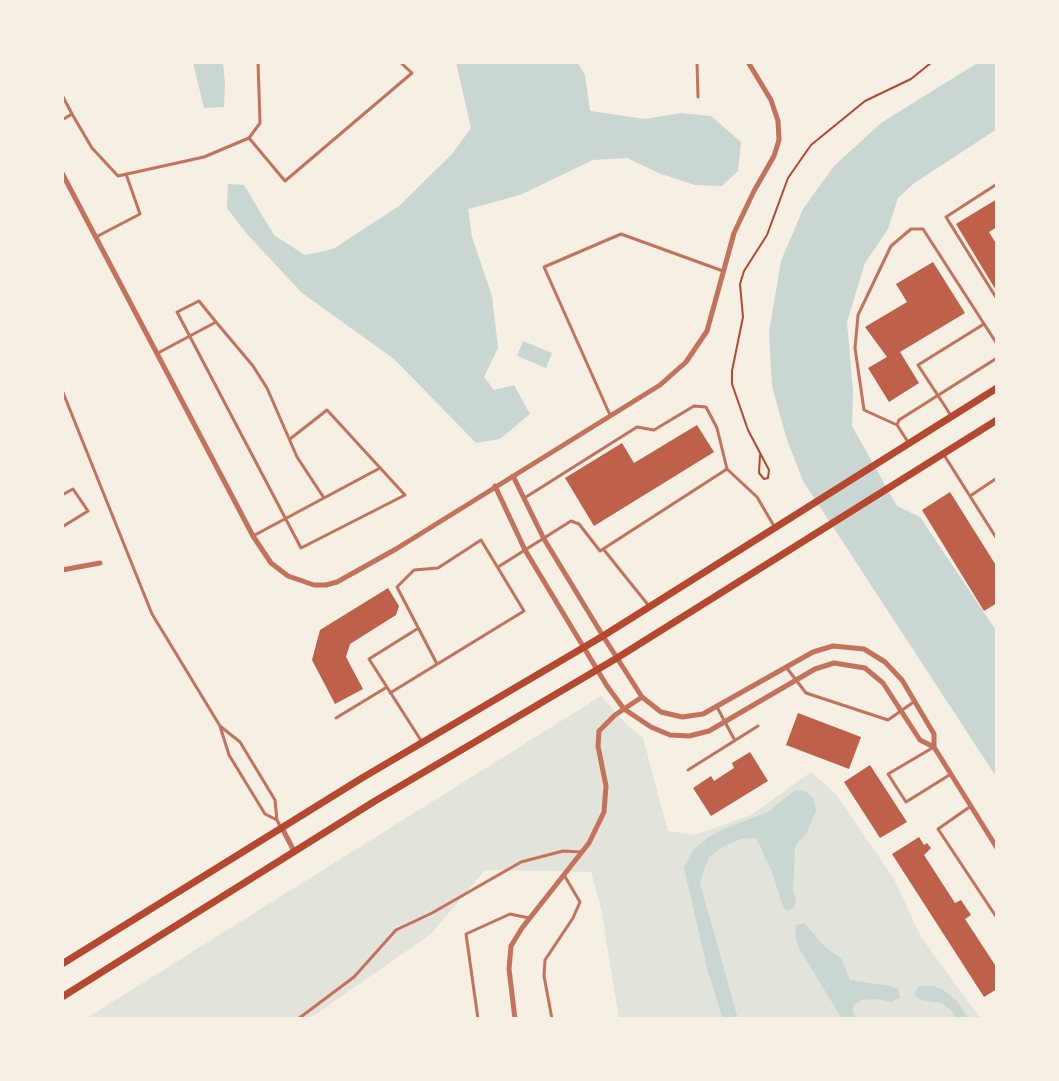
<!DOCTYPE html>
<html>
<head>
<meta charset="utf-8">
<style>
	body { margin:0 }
	#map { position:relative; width:1059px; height:1081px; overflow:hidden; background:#f6efe4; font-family:Jost,sans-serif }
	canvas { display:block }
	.frame { position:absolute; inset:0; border:64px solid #f6efe4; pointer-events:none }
</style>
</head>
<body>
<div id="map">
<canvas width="1059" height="1081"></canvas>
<div class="frame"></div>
</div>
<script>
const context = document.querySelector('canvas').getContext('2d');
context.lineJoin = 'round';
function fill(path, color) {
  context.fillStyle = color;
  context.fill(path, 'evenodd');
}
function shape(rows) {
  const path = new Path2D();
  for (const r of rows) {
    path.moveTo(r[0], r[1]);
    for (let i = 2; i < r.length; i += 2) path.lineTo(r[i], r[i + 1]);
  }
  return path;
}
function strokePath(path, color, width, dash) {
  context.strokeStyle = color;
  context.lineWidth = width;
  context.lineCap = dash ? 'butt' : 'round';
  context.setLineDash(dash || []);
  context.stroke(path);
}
fill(shape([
	[601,696,627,725,643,738,668,831,694,835,751,815,811,772,836,794,894,879,921,937,981,1019,619,1019,601,908,591,872,485,870,431,934,309,1019,85,1019]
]), '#e2e4dc');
fill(shape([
	[193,62,223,62,225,85,224,107,204,108],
	[456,62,577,62,585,75,590,111,645,119,681,113,711,116,741,142,738,171,722,186,695,185,661,174,627,158,593,160,520,195,468,209,472,237,492,296,498,348,484,377,494,390,514,385,530,414,500,439,476,443,394,359,302,293,246,233,227,208,228,184,244,185,274,235,305,255,333,249,399,206,452,154,471,128],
	[979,62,997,62,997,129,913,184,898,198,888,229,865,263,847,322,853,392,852,426,897,506,920,517,997,632,997,778,803,481,787,440,772,386,769,332,781,261,803,209,834,166,881,123],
	[523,341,552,353,546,368,517,356],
	[795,790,805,791,814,799,816,811,806,834,797,843,795,850,793,890,796,902,792,909,788,911,783,907,772,872,756,838,741,839,722,847,709,857,703,872,700,883,738,1019,723,1019,708,972,684,868,693,850,709,837,721,830,768,812],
	[804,923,824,946,841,958,850,980,891,986,898,989,900,998,891,1002,877,999,862,1000,854,1005,853,1011,856,1019,842,1019,799,948,795,934,796,925],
	[919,986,933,986,942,989,957,1001,969,1019,956,1019,951,1010,941,1003,921,1000,914,994]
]), '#c9d6d2');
fill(shape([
	[997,199,997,227,989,232,997,245,997,292,956,224],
	[933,262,965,313,900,352,919,383,889,402,868,368,887,357,865,327,907,302,896,284],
	[697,425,714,452,594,526,565,478,622,443,634,463],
	[950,492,997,567,997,603,984,611,922,510],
	[388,588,399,606,396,615,350,644,346,657,363,689,335,704,312,660,320,630],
	[798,713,861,737,849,769,786,745],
	[750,752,768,781,711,816,693,788,711,776,714,781,734,768,732,763],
	[870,765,907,822,880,838,844,782],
	[919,837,924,845,927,843,931,848,924,855,955,903,961,900,971,915,965,919,997,968,997,989,984,997,892,854]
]), '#bf614a');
strokePath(shape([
	[760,455,759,473,764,479,768,478,769,470,748,430,732,384,732,371,743,317,740,284,744,271,767,235,788,178,811,145,865,101,911,79,932,62]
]), '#b5482f', 2);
strokePath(shape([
	[697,62,698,97],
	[62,95,72,114],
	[62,120,72,114,92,148,118,176,204,157,249,138,260,123,258,62],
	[249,138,285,181,412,73,400,62],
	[997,184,946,217,997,299],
	[96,237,140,214,126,174],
	[216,322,199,301,177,312,301,548,405,495,327,410,290,439],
	[158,353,216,322,253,366,267,388,297,457,324,498],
	[62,390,152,614,220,726,229,755,265,814,277,820],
	[950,414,918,365,984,324],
	[610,415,544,267,621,234,723,271],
	[897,425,899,420,997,358],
	[908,442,897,425,864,410,855,348,858,315,891,246,911,229,923,229,997,344],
	[944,455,997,539],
	[62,495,73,489,88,511,62,527],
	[970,496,997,478],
	[526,497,637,427,654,430,694,406,706,407,717,428,727,469,757,497,774,526],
	[253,536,380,468],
	[604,550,649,606],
	[498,567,571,521,579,524,600,551,727,469],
	[417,629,369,659,422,742],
	[786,667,806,693,888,720,915,701],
	[390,693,524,611,481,540,438,568,414,570,397,587,437,664],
	[717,707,734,739],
	[336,718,387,687],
	[220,726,240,742,275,800,277,820,280,826],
	[934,747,888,774,906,802,951,774],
	[688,770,758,726],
	[971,806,938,829,997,918],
	[298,1019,354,977,396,930,432,913,521,862,563,851,581,852],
	[478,1019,466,934,510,914,529,918],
	[552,1019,544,976,545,960,573,918,580,902,564,875]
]), '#c5725c', 3);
strokePath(shape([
	[62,173,253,536,271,563,288,576,314,585,326,585,337,582,396,549,660,385,686,362,707,331,734,233,754,191,774,156,779,140,778,121,771,100,748,62],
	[513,476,544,539,603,636,642,697,661,712,682,717,703,714,813,652,833,646,864,649,885,662,902,680,934,734,934,747],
	[495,486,525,550,607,686,624,709,651,727,670,735,689,736,709,731,815,669,834,663,865,668,883,683,920,740,934,747,997,848],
	[62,570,100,563],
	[282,828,294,851],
	[515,1019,509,969,511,946,522,928,589,843,604,812,606,786,598,746,599,731,615,715,642,697]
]), '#c5725c', 5);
strokePath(shape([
	[62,964,362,778,603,636,997,388],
	[62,997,375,801,617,658,997,420]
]), '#b5482f', 7);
</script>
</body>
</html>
